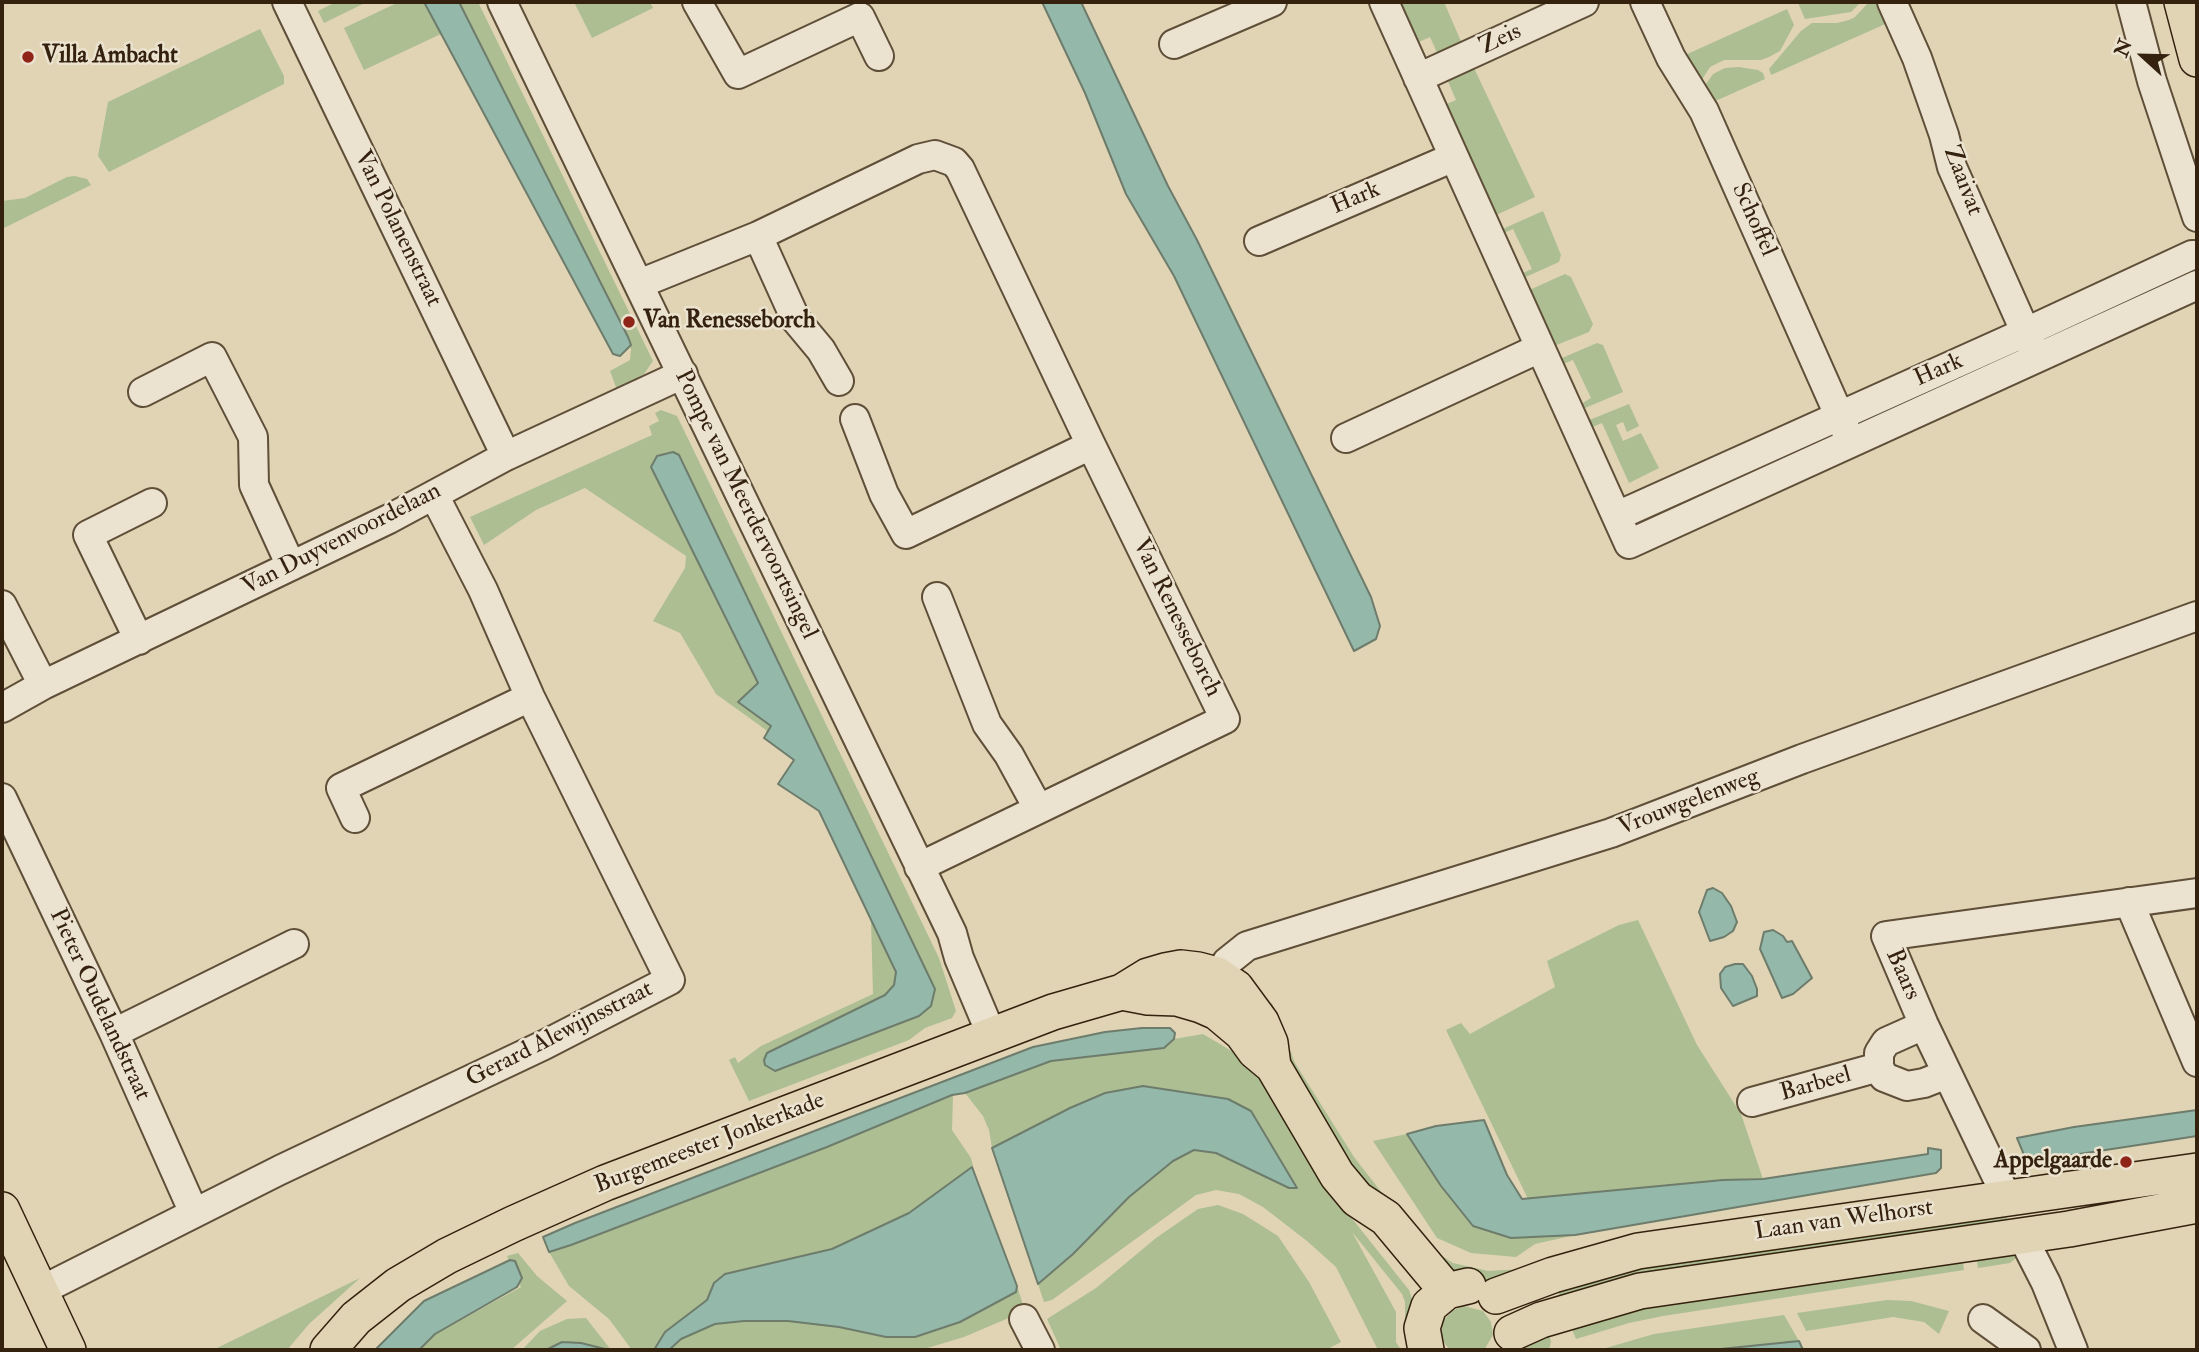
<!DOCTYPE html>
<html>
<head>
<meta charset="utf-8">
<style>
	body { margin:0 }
	#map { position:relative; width:2199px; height:1352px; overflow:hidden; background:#e0d4b5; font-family:"IM FELL Double Pica",serif }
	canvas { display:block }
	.frame { position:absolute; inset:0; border:4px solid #34210e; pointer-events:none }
	.north { position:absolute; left:2108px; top:21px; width:70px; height:70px; -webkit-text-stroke:5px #ebe3cf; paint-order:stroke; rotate:292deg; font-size:19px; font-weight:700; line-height:28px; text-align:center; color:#34210e }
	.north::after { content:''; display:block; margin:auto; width:24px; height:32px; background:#34210e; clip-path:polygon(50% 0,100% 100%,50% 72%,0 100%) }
</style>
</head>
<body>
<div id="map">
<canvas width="2199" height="1352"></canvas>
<div class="frame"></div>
<div class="north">N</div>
</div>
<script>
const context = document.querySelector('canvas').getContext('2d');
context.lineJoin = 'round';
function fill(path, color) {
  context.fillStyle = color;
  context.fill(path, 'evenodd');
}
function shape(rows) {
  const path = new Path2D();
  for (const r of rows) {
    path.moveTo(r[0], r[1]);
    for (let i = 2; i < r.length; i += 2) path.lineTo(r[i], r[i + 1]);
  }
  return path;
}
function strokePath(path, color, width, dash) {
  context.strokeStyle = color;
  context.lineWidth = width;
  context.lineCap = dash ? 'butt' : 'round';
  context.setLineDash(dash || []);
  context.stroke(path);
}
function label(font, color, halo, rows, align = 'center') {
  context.font = font + ' "IM FELL Double Pica",serif';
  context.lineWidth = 5;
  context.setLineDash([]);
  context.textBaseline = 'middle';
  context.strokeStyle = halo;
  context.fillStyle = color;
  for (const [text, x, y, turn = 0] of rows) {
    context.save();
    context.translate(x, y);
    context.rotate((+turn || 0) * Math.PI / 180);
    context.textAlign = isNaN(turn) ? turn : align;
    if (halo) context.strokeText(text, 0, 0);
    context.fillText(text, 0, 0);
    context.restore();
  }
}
fill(shape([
	[336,2,367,2,324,23,318,11],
	[399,2,426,2,441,34,364,70,344,28],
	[459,2,478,2,653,361,644,374,617,390,610,371,630,360,631,349],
	[574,2,650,2,653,8,592,38],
	[1394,2,1444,2,1463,46,1439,57,1430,37,1412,45],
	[1801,2,1861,2,1851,12,1805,19,1798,3],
	[1869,2,1883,2,1892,21,1771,75,1769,69,1801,31,1812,23,1837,23,1849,20,1855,17],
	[1787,9,1794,25,1780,51,1769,57,1761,60,1724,60,1710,67,1701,81,1683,56],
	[260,29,284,76,284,84,109,172,98,156,108,102],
	[1473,66,1535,197,1492,217,1440,107,1456,100,1447,79],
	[1739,67,1758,70,1763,73,1765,79,1713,102,1706,84,1713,74,1725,68],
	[75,176,87,179,91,185,2,229,2,201,25,198,67,177],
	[1543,211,1561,255,1559,262,1519,280,1516,276,1532,269,1513,229,1497,236,1496,232],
	[1565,274,1571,277,1593,324,1589,332,1549,348,1525,292],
	[1597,343,1603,345,1623,392,1578,411,1576,407,1591,398,1573,360,1558,366,1555,361],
	[1629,404,1639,426,1627,432,1623,422,1616,425,1623,441,1641,433,1659,468,1629,483,1602,423,1585,430,1582,423],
	[661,410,677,416,939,958,956,1011,952,1018,925,1028,909,1040,749,1101,729,1060,735,1057,738,1063,761,1046,873,994,871,920,896,972,894,985,885,995,919,1016,662,454,657,456,651,467,758,683,739,701,772,726,767,734,766,730,716,694,680,633,653,621,685,568,686,556,585,488,536,510,484,545,470,517,652,435,649,426,659,421,655,413],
	[1638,920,1697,1045,1741,1114,1763,1179,1751,1178,1528,1199,1446,1030,1461,1023,1470,1034,1555,987,1547,961,1619,925],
	[1272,1003,1295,1063,1354,1157,1396,1211,1431,1249,1453,1263,1488,1271,1523,1269,1492,1281,1454,1274,1372,1192,1330,1132,1262,1010],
	[1229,1033,1235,1038,1338,1201,1409,1290,1415,1308,1409,1350,1405,1336,1405,1302,1402,1294,1352,1232,1396,1312,1396,1342,1401,1350,1378,1350,1336,1267,1307,1241,1263,1207,1239,1194,1216,1190,1196,1195,1052,1300,1044,1302,1038,1284,1073,1254,1129,1197,1173,1161,1194,1150,1216,1153,1289,1188,1228,1099,1143,1086,1070,1108,992,1148,989,1130,983,1116,965,1093,1051,1061,1163,1048,1174,1039,1203,1034,1235,1053,1223,1040],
	[953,1095,952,1130,971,1158,975,1174,972,1167,909,1213,832,1249,725,1274,714,1283,707,1300,665,1332,654,1350,632,1350,609,1319,569,1286,549,1252,827,1147],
	[1407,1134,1441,1186,1473,1226,1511,1238,1575,1235,1535,1244,1516,1257,1471,1253,1437,1238,1373,1141],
	[1218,1205,1243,1214,1278,1236,1309,1282,1341,1342,1326,1350,1061,1350,1047,1319,1096,1288,1156,1238,1198,1209],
	[2002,1208,2011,1226,1561,1300,1556,1286,1660,1256],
	[2013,1248,2017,1257,2010,1263,1978,1268,1976,1253],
	[518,1253,537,1276,567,1301,511,1350,419,1350,435,1334,521,1287,507,1256],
	[1962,1255,1964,1270,1663,1316,1629,1323,1576,1339,1567,1317],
	[360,1278,309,1324,287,1350,213,1350],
	[1017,1286,1025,1311,964,1337,924,1349,669,1350,681,1339,715,1324,744,1321,788,1321,839,1327,886,1337,1016,1292],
	[1887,1300,1911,1301,1949,1311,1939,1334,1924,1322,1893,1317,1806,1331,1797,1313],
	[1464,1306,1483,1311,1491,1322,1493,1335,1484,1350,1450,1350,1443,1341,1441,1334,1443,1321,1452,1311],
	[1784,1315,1799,1341,1710,1350,1599,1350,1654,1334],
	[586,1318,611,1350,581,1343,562,1342,546,1350,522,1350,540,1331,567,1319],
	[1545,1326,1551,1341,1550,1347,1546,1350,1519,1350,1521,1345]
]), '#acbe92');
const water = shape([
	[424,2,459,2,628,337,631,345,620,356,613,354,424,2],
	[1042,2,1081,2,1168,186,1197,240,1371,597,1380,626,1376,639,1354,651,1174,276,1126,194,1085,93,1042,2],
	[673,452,679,455,935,989,931,1006,919,1016,775,1071,765,1065,764,1060,767,1053,885,995,894,985,896,972,819,811,778,784,794,760,764,738,771,726,738,702,758,683,651,467,657,456,673,452],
	[1713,888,1722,893,1731,906,1737,922,1733,931,1724,937,1710,941,1699,912,1707,890,1713,888],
	[1773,930,1783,936,1787,942,1792,941,1812,978,1793,994,1782,998,1760,949,1764,932,1773,930],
	[1735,964,1743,964,1752,976,1757,989,1757,996,1733,1006,1721,988,1720,974,1725,967,1735,964],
	[1142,1028,1170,1028,1175,1033,1174,1039,1164,1048,1051,1061,965,1093,952,1095,827,1147,571,1245,549,1252,543,1237,575,1223,1033,1047,1105,1032,1142,1028],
	[1143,1086,1228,1099,1251,1111,1297,1188,1289,1188,1216,1153,1194,1150,1173,1161,1129,1197,1073,1254,1038,1284,992,1148,1070,1108,1105,1093,1143,1086],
	[2197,1110,2197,1136,2027,1162,2017,1138,2074,1127,2197,1110],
	[1484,1120,1507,1175,1522,1199,1723,1180,1763,1179,1928,1154,1928,1148,1941,1150,1941,1168,1936,1173,1575,1235,1511,1238,1473,1226,1441,1186,1407,1134,1436,1126,1484,1120],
	[972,1167,1017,1286,1016,1292,960,1322,915,1337,886,1337,839,1327,788,1321,744,1321,715,1324,681,1339,669,1350,654,1350,665,1332,707,1300,714,1283,725,1274,832,1249,909,1213,972,1167],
	[510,1260,515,1261,522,1278,517,1287,435,1334,419,1350,375,1350,424,1301,510,1260],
	[1799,1341,1803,1350,1711,1350,1799,1341],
	[562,1342,581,1343,609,1350,546,1350,562,1342]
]);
fill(water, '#94b8aa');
strokePath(water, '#6e7c6c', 2);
const minor = shape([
	[287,2,506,456],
	[502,2,952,933,959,958,992,1036],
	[697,2,738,74,860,17,879,56],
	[1384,2,1629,544,2197,285],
	[1645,2,1671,58,1704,111,1847,433],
	[1892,2,1917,58,1944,135,1952,167,2033,349],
	[2131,2,2152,81,2197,217],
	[1174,44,1272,2],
	[1418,78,1584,2],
	[758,236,796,320,821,350,839,381],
	[1259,241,1454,157],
	[639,284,758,236,918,159,935,155,954,162,960,169,1091,445,1225,719,919,867],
	[143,392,212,357,253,437,254,485,291,566],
	[855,419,884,494,906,534,1091,445],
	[1346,438,1540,348],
	[1617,516,2026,332,2192,255,2197,255],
	[937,597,987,724,1009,755,1038,808],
	[2,605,43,685],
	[139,640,88,535,152,503],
	[2,708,43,685,389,519,506,456,683,374],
	[2,798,114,1033,194,1213],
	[355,818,341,788,530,697],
	[2129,902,2197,1062],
	[1207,993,1227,962,1247,946,1611,833,1802,759,2197,616],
	[1924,1025,1886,1042,1879,1053,1879,1067,1884,1077,1907,1086,1924,1083,1947,1074],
	[114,1033,294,944],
	[1752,1102,1879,1067],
	[2007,1198,1924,1025,1886,936,2197,893],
	[2022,1236,2046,1283,2073,1350],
	[40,1291,280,1170,544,1045,670,980,530,697,483,590,434,495],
	[1024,1319,1040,1350],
	[1983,1319,2026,1350]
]);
const major = shape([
	[2182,2,2197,59],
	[1122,992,1148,997,1177,998,1201,1005,1217,1012,1242,1033,1255,1051,1273,1066,1337,1175,1357,1199,1386,1218,1447,1291],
	[2,1210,68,1350],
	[1496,1296,1553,1275,1638,1251,2197,1171],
	[1512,1333,1541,1320,1640,1291,2069,1229,2197,1205],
	[328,1350,356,1318,398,1285,447,1256,513,1224,605,1183,1053,1012,1122,992,1148,976,1165,971,1181,968,1198,970,1217,975,1236,988,1261,1022,1270,1043,1273,1066],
	[1426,1350,1422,1328,1429,1306,1447,1291,1468,1286]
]);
strokePath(minor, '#5f4e38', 32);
strokePath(major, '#34210e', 38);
strokePath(minor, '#ebe3cf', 28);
strokePath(major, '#e0d4b5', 35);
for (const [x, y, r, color] of [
	[28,57,7,"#8f2418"],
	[629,322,7,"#8f2418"],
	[2126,1162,7,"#8f2418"]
]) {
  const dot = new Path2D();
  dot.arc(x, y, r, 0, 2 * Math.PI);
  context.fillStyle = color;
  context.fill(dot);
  strokePath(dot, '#ebe3cf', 2.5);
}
label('24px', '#34210e', '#ebe3cf', [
	["Zeis",1501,40,-25],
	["Zaaivat",1962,181,69],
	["Hark",1356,199,-23],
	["Schoffel",1753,220,66],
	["Van Polanenstraat",397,229,64],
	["Hark",1939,371,-24],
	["Pompe van Meerdervoortsingel",745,505,64],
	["Van Duyvenvoordelaan",342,540,-27],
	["Van Renesseborch",1176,618,64],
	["Vrouwgelenweg",1689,803,-21],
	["Baars",1902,975,66],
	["Pieter Oudelandstraat",99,1005,65],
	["Gerard Alewijnsstraat",560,1035,-27],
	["Barbeel",1816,1085,-16],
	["Burgemeester Jonkerkade",710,1144,-21],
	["Laan van Welhorst",1844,1221,-8]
]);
label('bold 24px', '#34210e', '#ebe3cf', [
	["Villa Ambacht",42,57],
	["Van Renesseborch",643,322],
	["Appelgaarde",2112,1162,"right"]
], 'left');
</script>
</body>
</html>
